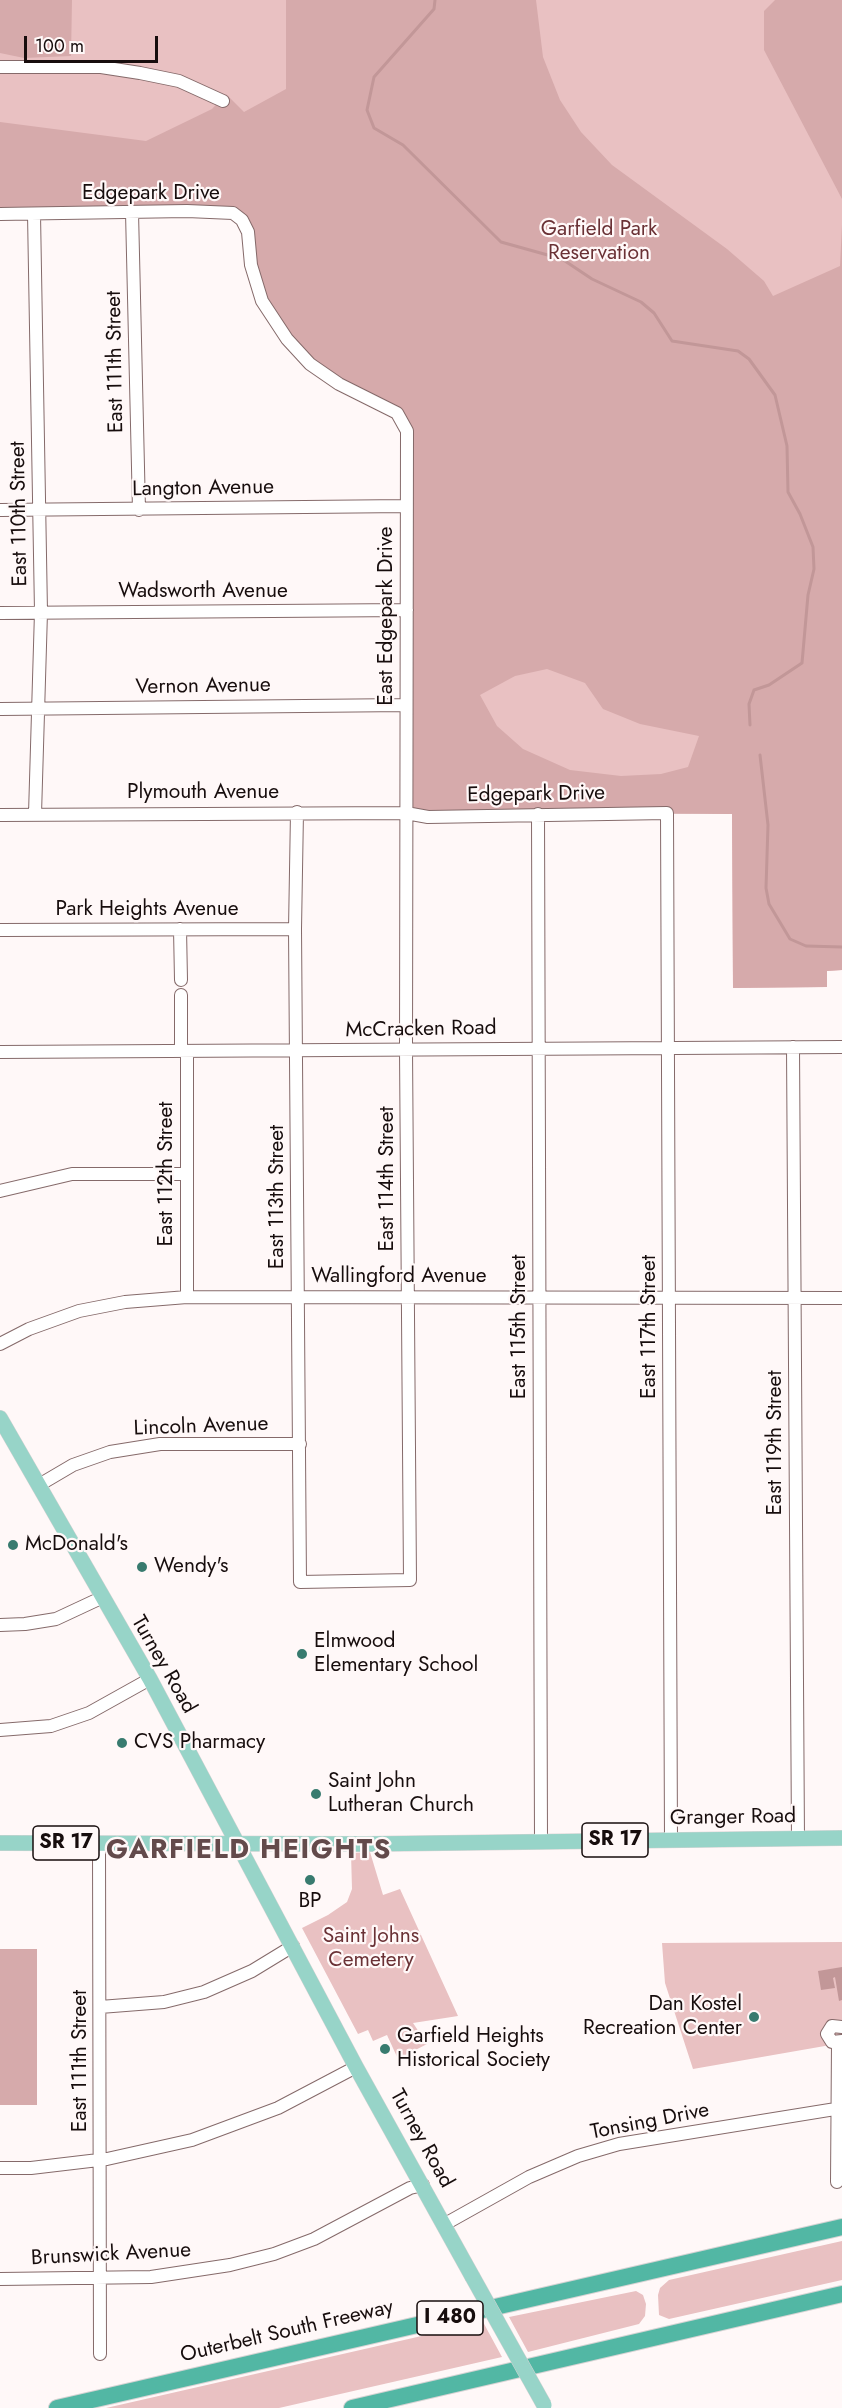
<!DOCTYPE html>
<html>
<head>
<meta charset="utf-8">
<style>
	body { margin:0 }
	#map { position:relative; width:842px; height:2408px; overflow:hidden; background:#fff8f8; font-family:Jost,sans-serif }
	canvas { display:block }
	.scale { position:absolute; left:24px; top:36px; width:134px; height:27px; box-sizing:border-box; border:3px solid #170d0d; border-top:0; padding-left:8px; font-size:18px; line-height:21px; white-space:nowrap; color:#170d0d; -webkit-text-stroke:4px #fff8f8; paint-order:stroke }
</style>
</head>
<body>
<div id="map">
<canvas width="842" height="2408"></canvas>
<div class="scale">100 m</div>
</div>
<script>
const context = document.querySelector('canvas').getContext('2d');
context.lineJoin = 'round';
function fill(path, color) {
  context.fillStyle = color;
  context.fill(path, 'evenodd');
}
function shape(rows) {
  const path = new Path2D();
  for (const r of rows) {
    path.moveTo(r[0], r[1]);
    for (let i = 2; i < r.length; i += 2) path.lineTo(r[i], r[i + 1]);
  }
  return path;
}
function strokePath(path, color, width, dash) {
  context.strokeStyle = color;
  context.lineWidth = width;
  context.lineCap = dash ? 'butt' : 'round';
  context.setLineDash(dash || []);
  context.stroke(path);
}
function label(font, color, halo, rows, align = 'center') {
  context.font = font + ' Jost,sans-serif';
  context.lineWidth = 4.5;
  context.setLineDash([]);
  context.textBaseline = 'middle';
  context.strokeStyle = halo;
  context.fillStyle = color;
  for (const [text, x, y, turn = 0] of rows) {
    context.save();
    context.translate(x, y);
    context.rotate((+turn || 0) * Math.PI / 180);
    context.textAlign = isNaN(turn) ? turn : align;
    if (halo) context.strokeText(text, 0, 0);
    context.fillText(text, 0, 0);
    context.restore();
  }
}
fill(shape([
	[0,0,842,0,842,970,827,971,827,987,733,988,732,814,418,803,421,405,256,199,0,201],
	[370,1852,383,1895,400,1889,458,2016,413,2023,427,2044,398,2059,387,2035,373,2041,368,2030,358,2034,302,1928,328,1915,347,1902,352,1889,351,1853],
	[842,1942,842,2043,693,2069,665,1983,662,1943],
	[842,2241,842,2280,669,2319,659,2315,658,2295,660,2288,669,2280],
	[636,2291,643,2295,646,2304,645,2316,639,2324,528,2352,509,2317],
	[483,2322,502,2357,279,2408,106,2408]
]), '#e9c1c2');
fill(shape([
	[0,0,72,0,71,56,24,58,0,53],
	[286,0,536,0,543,57,560,100,581,132,612,165,727,249,764,281,773,296,840,266,842,225,842,970,827,971,827,987,733,988,732,814,406,813,403,420,310,364,262,301,248,232,233,213,0,214,0,122,146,141,212,109,226,94,244,112,286,89],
	[547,669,585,683,603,709,640,724,699,736,688,767,661,774,621,776,570,770,523,749,497,726,480,695,515,676],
	[775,0,842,0,842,199,764,50,764,11],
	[0,1949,37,1949,37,2105,0,2105]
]), '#d6aaab');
fill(shape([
	[842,1967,842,2000,839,2001,835,1977,833,1978,835,1988,821,1990,818,1971]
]), '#c29798');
strokePath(shape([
	[435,0,434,9,374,77,367,110,374,128,403,145,501,242,562,259,592,279,641,302,654,313,672,341,738,351,749,359,775,395,787,446,788,492,800,514,813,547,814,569,808,595,802,663,769,685,754,690,749,704,750,725],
	[760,755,768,825,766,888,769,904,790,939,806,946,842,947]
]), '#c29798', 3);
const minor = shape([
	[0,67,101,67,140,73,179,81,223,101],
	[132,212,139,510],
	[0,214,187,211,233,213,242,220,248,232,251,265,262,301,287,339,310,364,339,384,397,413,407,431,406,1050,410,1580,300,1582,295,929,297,812],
	[34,214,41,612,35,814],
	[0,510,406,506],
	[0,613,407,610],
	[0,709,406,705],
	[538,814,541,1840],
	[0,815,406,813,428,817,667,813,671,1840],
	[180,929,181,980],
	[0,930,295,929],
	[181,995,181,1051],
	[793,1047,798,1839],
	[187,1051,187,1297],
	[0,1052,842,1047],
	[0,1191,72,1174,187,1174],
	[0,1344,29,1329,79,1311,125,1302,187,1297,842,1298],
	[39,1485,73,1465,110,1452,160,1444,300,1444],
	[0,1625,25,1624,56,1619,101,1598],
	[0,1730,51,1726,89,1713,150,1679],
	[99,1843,100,2354],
	[100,2007,164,2002,204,1992,252,1971,293,1946],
	[842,2027,832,2026,827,2034,832,2042,842,2041],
	[0,2168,31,2168,107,2159,192,2140,278,2108,356,2067],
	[837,2182,838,2043],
	[445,2224,529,2177,578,2156,619,2144,842,2108],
	[0,2279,151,2277,230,2265,274,2254,314,2239,410,2188,423,2185]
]);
const major = shape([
	[0,1418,150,1679,356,2067,472,2276],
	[0,1843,365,1844,842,1838]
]);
const highway = shape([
	[57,2408,842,2227],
	[352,2408,842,2294]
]);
strokePath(minor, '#856a6a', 14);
strokePath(major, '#d5d3d3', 16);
strokePath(highway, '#d5d3d3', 18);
strokePath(minor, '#fff', 12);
strokePath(major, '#97d4c8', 15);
strokePath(highway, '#52b7a4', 16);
const majorBridge = shape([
	[472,2276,544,2405]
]);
strokePath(majorBridge, '#d5d3d3', 16, []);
strokePath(majorBridge, '#97d4c8', 15);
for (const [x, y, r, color] of [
	[13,1545,6,"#387b6f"],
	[142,1567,6,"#387b6f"],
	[302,1654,6,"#387b6f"],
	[122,1743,6,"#387b6f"],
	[316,1794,6,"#387b6f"],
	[310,1880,6,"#387b6f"],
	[754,2017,6,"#387b6f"],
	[385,2049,6,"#387b6f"]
]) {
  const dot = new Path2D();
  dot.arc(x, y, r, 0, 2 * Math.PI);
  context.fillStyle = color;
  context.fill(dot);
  strokePath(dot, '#fff8f8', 2);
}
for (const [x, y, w] of [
	[615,1840,66],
	[66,1843,66],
	[450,2318,66]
]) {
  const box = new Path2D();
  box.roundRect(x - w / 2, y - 17, w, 34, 4.5);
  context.fillStyle = '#fff8f8';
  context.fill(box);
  strokePath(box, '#170d0d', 1.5);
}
label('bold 20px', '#170d0d', null, [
	["SR 17",615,1840],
	["SR 17",66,1843],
	["I 480",450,2318]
]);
label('21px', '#170d0d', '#fff8f8', [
	["Edgepark Drive",151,194],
	["East 111th Street",116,362,-91],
	["Langton Avenue",203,489,-1],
	["East 110th Street",20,514,-91],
	["Wadsworth Avenue",203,592],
	["East Edgepark Drive",387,616,-90],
	["Vernon Avenue",203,687,-1],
	["Plymouth Avenue",203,793],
	["Edgepark Drive",536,795,-1],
	["Park Heights Avenue",147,910],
	["McCracken Road",421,1030,-1],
	["East 112th Street",167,1174,-90],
	["East 114th Street",388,1179,-90],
	["East 113th Street",278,1197,-90],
	["Wallingford Avenue",399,1277],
	["East 115th Street",520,1327,-90],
	["East 117th Street",650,1327,-90],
	["Lincoln Avenue",201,1427,-2],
	["East 119th Street",776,1443,-90],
	["Turney Road",163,1665,60],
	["Granger Road",733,1818,-1],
	["East 111th Street",81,2061,-90],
	["Tonsing Drive",650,2122,-11],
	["Turney Road",421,2139,61],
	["Brunswick Avenue",111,2255,-3],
	["Outerbelt South Freeway",287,2332,-13]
]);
label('21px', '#6a3135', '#fff8f8', [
	["Garfield Park",599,230],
	["Reservation",599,254],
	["Saint Johns",371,1937],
	["Cemetery",371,1961]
]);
label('21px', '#170d0d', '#fff8f8', [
	["McDonald's",25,1545],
	["Wendy's",154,1567],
	["Elmwood",314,1642],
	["Elementary School",314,1666],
	["CVS Pharmacy",134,1743],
	["Saint John",328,1782],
	["Lutheran Church",328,1806],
	["BP",310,1902,"center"],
	["Dan Kostel",742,2005,"right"],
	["Recreation Center",742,2029,"right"],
	["Garfield Heights",397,2037],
	["Historical Society",397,2061]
], 'left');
context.letterSpacing = '1.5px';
label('bold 27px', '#634a4b', '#fff8f8', [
	["GARFIELD HEIGHTS",249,1851]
]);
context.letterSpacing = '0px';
</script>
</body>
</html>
